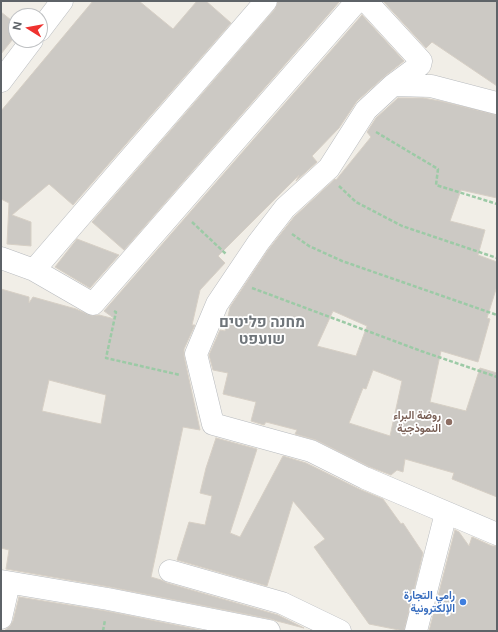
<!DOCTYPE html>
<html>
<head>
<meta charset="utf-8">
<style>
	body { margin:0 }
	#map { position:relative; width:498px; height:632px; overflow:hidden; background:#f1eee7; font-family:Inter,sans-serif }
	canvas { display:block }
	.frame { position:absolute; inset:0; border:2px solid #5e6368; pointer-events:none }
	.north { position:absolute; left:8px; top:8px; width:40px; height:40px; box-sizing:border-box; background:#fff; border:1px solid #bfc1c3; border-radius:50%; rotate:281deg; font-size:11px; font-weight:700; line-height:16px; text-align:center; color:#5e6368 }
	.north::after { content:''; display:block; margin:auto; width:14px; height:18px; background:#ef322f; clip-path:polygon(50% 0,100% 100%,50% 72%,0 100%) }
</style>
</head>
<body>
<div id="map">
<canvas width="498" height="632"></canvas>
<div class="frame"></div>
<div class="north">N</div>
</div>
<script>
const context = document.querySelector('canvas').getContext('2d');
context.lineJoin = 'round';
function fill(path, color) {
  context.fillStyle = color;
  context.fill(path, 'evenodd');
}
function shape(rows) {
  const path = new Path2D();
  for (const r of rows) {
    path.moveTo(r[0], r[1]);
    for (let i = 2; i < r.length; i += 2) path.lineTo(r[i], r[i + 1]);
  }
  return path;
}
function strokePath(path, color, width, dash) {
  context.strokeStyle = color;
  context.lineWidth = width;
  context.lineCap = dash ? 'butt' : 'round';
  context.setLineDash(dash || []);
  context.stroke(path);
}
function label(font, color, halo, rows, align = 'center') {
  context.font = font + ' Inter,Vazirmatn,Heebo,sans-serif';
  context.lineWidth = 3.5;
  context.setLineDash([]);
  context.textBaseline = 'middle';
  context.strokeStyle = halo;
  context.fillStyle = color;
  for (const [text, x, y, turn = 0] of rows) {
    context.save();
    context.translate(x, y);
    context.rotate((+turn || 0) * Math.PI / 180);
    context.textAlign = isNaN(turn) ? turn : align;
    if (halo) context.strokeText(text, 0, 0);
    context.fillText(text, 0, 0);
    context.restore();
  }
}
const building = shape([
	[93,1,139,1,173,29,197,1,206,1,231,23,73,205,49,184,12,215,31,222,31,246,7,244,9,203,1,199,1,111,93,1],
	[278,1,340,1,124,250,92,222,275,9,278,1],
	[383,1,497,1,497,86,432,42,426,48,383,1],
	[1,12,16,24,16,35,1,54,1,12],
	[362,15,404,61,385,76,357,101,339,128,312,156,317,162,296,181,299,175,218,256,225,263,200,290,192,325,195,325,184,349,184,356,200,430,183,427,151,577,161,580,167,583,278,615,304,628,277,621,271,619,110,587,6,569,9,550,1,548,1,289,29,297,29,303,33,297,76,309,92,316,99,315,115,319,104,311,362,15],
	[49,380,106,395,101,424,42,411,49,380],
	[398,98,423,98,440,101,497,115,497,198,461,190,450,221,485,230,478,255,497,262,497,286,487,318,490,319,478,362,441,351,430,402,466,411,480,368,497,373,497,497,452,479,454,473,405,459,403,472,397,470,391,475,370,467,316,440,295,434,297,430,266,422,264,425,251,421,256,402,223,394,228,373,213,370,209,355,220,330,225,331,230,307,268,250,294,217,335,179,336,180,371,137,367,132,376,118,398,98],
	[333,311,367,326,356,356,317,346,333,311],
	[373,370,402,381,390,436,349,423,363,388,366,389,373,370],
	[77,239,119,255,90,288,55,267,77,239],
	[216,438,257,449,230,533,240,537,283,456,306,463,359,489,383,499,401,524,403,523,423,553,404,631,369,624,314,547,325,539,293,501,267,586,177,560,189,522,205,525,212,496,200,493,206,468,216,438],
	[455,530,459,532,469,546,472,537,492,546,497,546,497,631,429,631,455,530],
	[19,597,106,611,205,631,4,631,10,626,13,621,19,597]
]);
fill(building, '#ccc9c4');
strokePath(building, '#d6cfc5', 1);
const minor = shape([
	[366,1,421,61,420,65,393,85],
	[40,30,62,1],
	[1,81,32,40],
	[497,103,431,86,393,85,366,110,329,168,285,208,258,243,217,304,196,354,213,424,311,451,365,478,497,534],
	[1,258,34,270,266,1],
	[34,270,93,304,357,1],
	[170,571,282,603,340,631],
	[1,581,108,599,269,631],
	[1,618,9,583],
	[416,631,446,513]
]);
strokePath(minor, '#b7babe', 23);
strokePath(shape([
	[376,132,438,169,436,185,497,204],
	[339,186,356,202,402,226,497,258],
	[192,222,226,254],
	[292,234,309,246,342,261,497,315],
	[252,288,421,351,497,377],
	[114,311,116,312,106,358,180,375],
	[103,631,105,620]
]), '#9ccaa6', 2.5, [4, 2]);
strokePath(minor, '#fff', 22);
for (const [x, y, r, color] of [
	[449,422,4,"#8d6e63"],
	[463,602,4,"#3f7fe0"]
]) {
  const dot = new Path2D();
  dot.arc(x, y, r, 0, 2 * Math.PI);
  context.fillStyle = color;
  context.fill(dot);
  strokePath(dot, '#fff', 1.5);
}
label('bold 11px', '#785e54', '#fff', [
	["روضة البراء",441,416],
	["النموذجية",441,429]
], 'right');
label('bold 11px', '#366cbe', '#fff', [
	["رامي التجارة",455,596],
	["الإلكترونية",455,609]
], 'right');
label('bold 15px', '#6f757a', '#fff', [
	["מחנה פליטים",262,322],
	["שועפט",262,339]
]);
</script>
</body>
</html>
